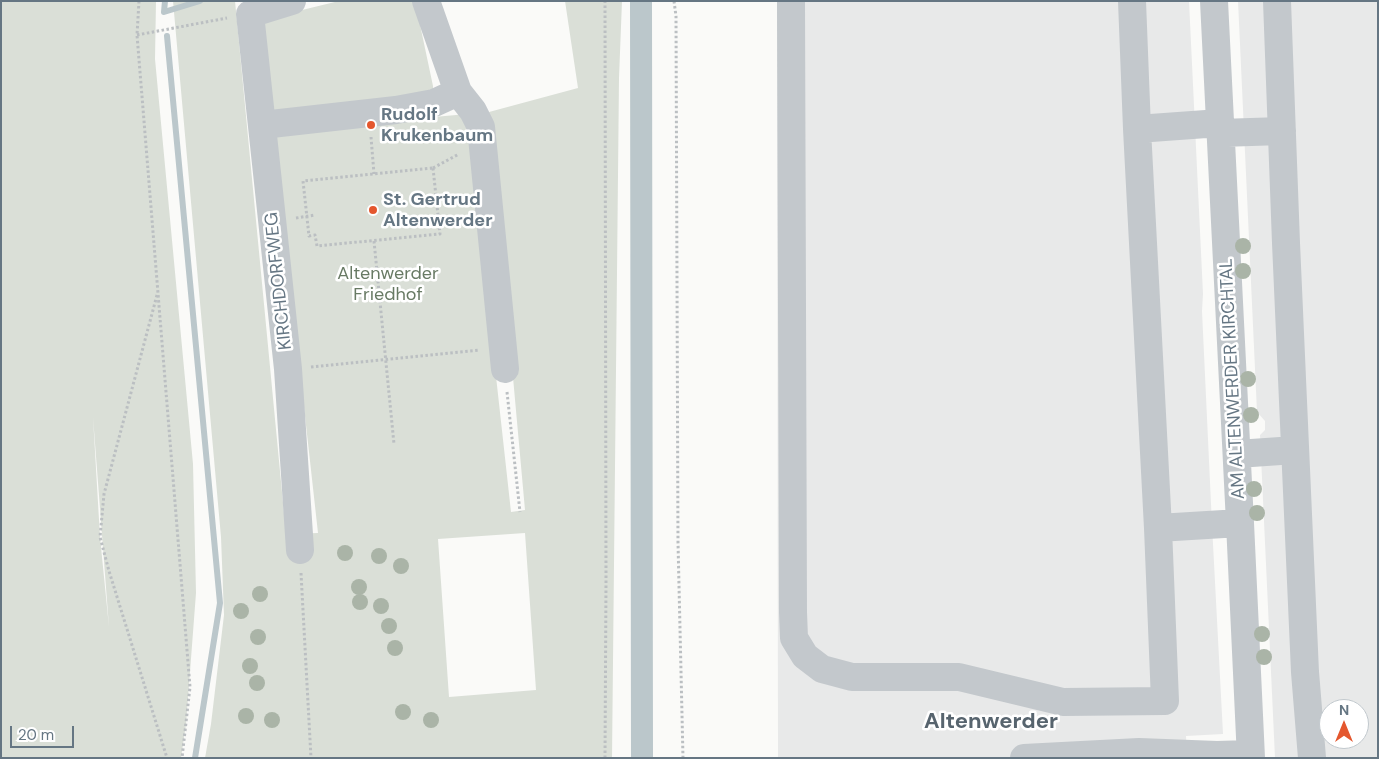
<!DOCTYPE html>
<html>
<head>
<meta charset="utf-8">
<style>
	body { margin:0 }
	#map { position:relative; width:1379px; height:759px; overflow:hidden; background:#fafaf8; font-family:"DM Sans",sans-serif }
	canvas { display:block }
	.frame { position:absolute; inset:0; border:2px solid #657683; pointer-events:none }
	.north { position:absolute; left:1319px; top:699px; width:50px; height:50px; box-sizing:border-box; background:#fff; border:1px solid #c1c8cd; border-radius:50%; rotate:0deg; font-size:14px; font-weight:700; line-height:20px; text-align:center; color:#657683 }
	.north::after { content:''; display:block; margin:auto; width:18px; height:22px; background:#e4572e; clip-path:polygon(50% 0,100% 100%,50% 72%,0 100%) }
	.scale { position:absolute; left:10px; top:726px; width:64px; height:22px; box-sizing:border-box; border:2px solid #657683; border-top:0; padding-left:6px; font-size:15px; line-height:18px; white-space:nowrap; color:#657683; -webkit-text-stroke:4px #fff; paint-order:stroke }
</style>
</head>
<body>
<div id="map">
<canvas width="1379" height="759"></canvas>
<div class="frame"></div>
<div class="north">N</div>
<div class="scale">20 m</div>
</div>
<script>
const context = document.querySelector('canvas').getContext('2d');
context.lineJoin = 'round';
function fill(path, color) {
  context.fillStyle = color;
  context.fill(path, 'evenodd');
}
function shape(rows) {
  const path = new Path2D();
  for (const r of rows) {
    path.moveTo(r[0], r[1]);
    for (let i = 2; i < r.length; i += 2) path.lineTo(r[i], r[i + 1]);
  }
  return path;
}
function strokePath(path, color, width, dash) {
  context.strokeStyle = color;
  context.lineWidth = width;
  context.lineCap = dash ? 'butt' : 'round';
  context.setLineDash(dash || []);
  context.stroke(path);
}
function label(font, color, halo, rows, align = 'center') {
  context.font = font + ' "DM Sans",sans-serif';
  context.lineWidth = 5;
  context.setLineDash([]);
  context.textBaseline = 'middle';
  context.strokeStyle = halo;
  context.fillStyle = color;
  for (const [text, x, y, turn = 0] of rows) {
    context.save();
    context.translate(x, y);
    context.rotate((+turn || 0) * Math.PI / 180);
    context.textAlign = isNaN(turn) ? turn : align;
    if (halo) context.strokeText(text, 0, 0);
    context.fillText(text, 0, 0);
    context.restore();
  }
}
fill(shape([
	[777,1,1189,1,1203,294,1202,311,1212,525,1223,734,1186,736,1187,758,778,758],
	[1238,1,1378,1,1378,758,1275,758,1260,435,1265,430,1265,421,1257,412],
	[1329,709,1359,709,1359,739,1329,739]
]), '#e8e9e9');
fill(shape([
	[1,1,156,1,155,59,193,464,196,593,186,724,181,758,1,758],
	[93,417,109,627,100,537],
	[173,1,235,1,286,534,318,533,261,20,339,1,415,1,433,86,434,117,467,114,511,512,525,510,489,112,578,88,565,1,622,1,619,78,612,758,205,758,211,724,224,615,221,537],
	[525,533,536,690,449,697,438,539]
]), '#dadfd7');
strokePath(shape([
	[165,1,164,12,200,1],
	[167,36,220,603,195,758]
]), '#bbc7cb', 6);
strokePath(shape([
	[641,1,642,758]
]), '#bbc7cb', 22);
strokePath(shape([
	[139,1,137,35,190,687,182,758],
	[674,1,676,16,678,542,683,758],
	[137,35,227,18],
	[371,137,374,174],
	[433,168,440,234,317,246,315,235,309,236,303,181,433,168],
	[433,168,459,154],
	[296,218,315,215],
	[374,241,394,444],
	[157,295,104,494,100,537,109,571,167,758],
	[311,367,479,350],
	[507,392,520,512],
	[301,573,311,758],
	[605,758,606,581,605,1]
]), '#bbbfc2', 3, [2.5, 2.5]);
strokePath(shape([
	[292,1,250,14,288,369,300,550],
	[426,1,458,92,473,111,481,127,505,369],
	[791,1,793,612,794,638,805,656,822,669,852,677,959,677,1063,702,1165,701,1158,528],
	[1132,1,1137,129,1158,528,1240,523],
	[1214,1,1240,523,1251,758],
	[1277,1,1286,243,1305,672,1312,758],
	[262,125,396,110,434,103,458,92],
	[1137,129,1220,123],
	[1220,133,1282,131],
	[1237,454,1295,450],
	[1024,758,1139,752,1217,755,1250,754]
]), '#c3c8cc', 28);
context.fillStyle = '#aab4a7';
for (const [x, y] of [
	[1243,246],
	[1243,271],
	[1248,379],
	[1251,415],
	[1254,489],
	[1257,513],
	[345,553],
	[379,556],
	[401,566],
	[359,587],
	[260,594],
	[360,602],
	[381,606],
	[241,611],
	[389,626],
	[1262,634],
	[258,637],
	[395,648],
	[1264,657],
	[250,666],
	[257,683],
	[403,712],
	[246,716],
	[272,720],
	[431,720]
]) {
  context.beginPath();
  context.arc(x, y, 8, 0, 2 * Math.PI);
  context.fill();
}
for (const [x, y, r, color] of [
	[371,125,5,"#e4572e"],
	[373,210,5,"#e4572e"]
]) {
  const dot = new Path2D();
  dot.arc(x, y, r, 0, 2 * Math.PI);
  context.fillStyle = color;
  context.fill(dot);
  strokePath(dot, '#fff', 2);
}
label('bold 18px', '#657683', '#fff', [
	["Rudolf",381,115],
	["Krukenbaum",381,136],
	["St. Gertrud",383,200],
	["Altenwerder",383,221]
], 'left');
label('18px', '#687a64', '#fff', [
	["Altenwerder",388,274],
	["Friedhof",388,295]
]);
label('18px', '#657683', '#fff', [
	["KIRCHDORFWEG",279,281,-96],
	["AM ALTENWERDER KIRCHTAL",1233,379,-93]
]);
label('bold 22px', '#57646e', '#fff', [
	["Altenwerder",991,722]
]);
</script>
</body>
</html>
